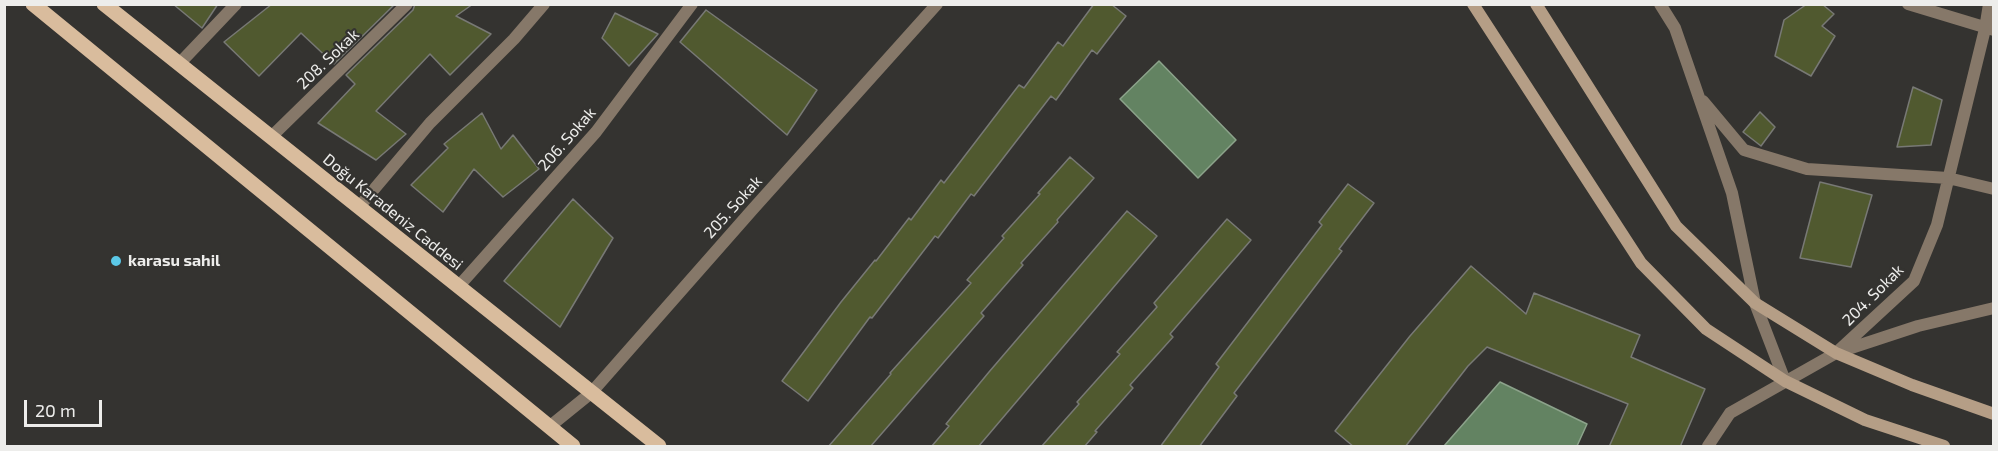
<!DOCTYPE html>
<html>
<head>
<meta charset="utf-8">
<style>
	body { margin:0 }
	#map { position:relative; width:1998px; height:451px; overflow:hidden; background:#343330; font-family:"Exo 2",sans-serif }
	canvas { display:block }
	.frame { position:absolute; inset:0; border:6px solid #ededeb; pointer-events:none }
	.scale { position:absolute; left:24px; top:400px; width:78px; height:27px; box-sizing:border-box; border:3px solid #ededeb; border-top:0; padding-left:8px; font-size:18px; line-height:21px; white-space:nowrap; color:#ededeb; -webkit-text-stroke:4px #343330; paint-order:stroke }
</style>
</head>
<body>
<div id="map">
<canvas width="1998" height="451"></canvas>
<div class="frame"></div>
<div class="scale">20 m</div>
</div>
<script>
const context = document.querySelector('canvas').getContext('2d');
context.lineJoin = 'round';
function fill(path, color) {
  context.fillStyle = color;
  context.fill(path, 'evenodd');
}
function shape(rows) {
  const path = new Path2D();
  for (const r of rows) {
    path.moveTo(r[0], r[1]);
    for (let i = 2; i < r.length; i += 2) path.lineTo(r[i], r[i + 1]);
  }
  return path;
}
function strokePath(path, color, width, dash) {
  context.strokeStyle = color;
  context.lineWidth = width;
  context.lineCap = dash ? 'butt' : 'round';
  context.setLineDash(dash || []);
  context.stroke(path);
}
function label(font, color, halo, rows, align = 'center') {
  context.font = font + ' "Exo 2",sans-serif';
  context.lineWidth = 4.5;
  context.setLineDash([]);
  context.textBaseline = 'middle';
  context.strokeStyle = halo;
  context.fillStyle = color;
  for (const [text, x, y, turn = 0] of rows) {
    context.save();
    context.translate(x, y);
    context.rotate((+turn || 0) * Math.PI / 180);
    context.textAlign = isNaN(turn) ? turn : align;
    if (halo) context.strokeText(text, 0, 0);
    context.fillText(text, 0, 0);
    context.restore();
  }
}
const water = shape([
	[1159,61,1236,140,1198,178,1120,99,1159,61],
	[1500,382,1587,424,1577,446,1444,446,1500,382]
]);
fill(water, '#638362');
strokePath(water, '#8ca38b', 1.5);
const building = shape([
	[173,4,218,4,202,28,173,4],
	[272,4,395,4,334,64,301,33,259,76,224,42,272,4],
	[415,4,473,4,456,16,491,34,450,75,430,54,376,111,406,134,376,160,318,123,355,84,346,75,413,10,415,4],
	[1094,4,1111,4,1126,16,1097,54,1092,50,1056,100,1051,96,974,196,971,194,938,238,935,236,872,318,870,317,808,401,782,381,841,302,875,260,876,261,909,218,911,220,941,180,944,183,1019,85,1024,88,1058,42,1063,46,1094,4],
	[1807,4,1822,4,1834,14,1822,26,1835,36,1811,76,1775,56,1784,20,1807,4],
	[706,10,817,90,787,135,680,42,706,10],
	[615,13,658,34,629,66,602,38,615,13],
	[1913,87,1942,100,1931,145,1897,147,1913,87],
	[1760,112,1775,127,1761,146,1743,132,1760,112],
	[482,113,501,149,513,135,539,169,503,197,474,169,443,212,411,185,448,148,444,144,482,113],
	[1070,157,1094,178,1057,220,1058,222,1021,263,1023,265,981,313,984,316,870,447,828,447,891,374,890,373,971,283,967,280,1004,238,1002,236,1040,194,1038,193,1070,157],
	[1820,182,1872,195,1851,267,1800,258,1820,182],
	[1348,184,1374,203,1339,249,1342,251,1234,393,1237,396,1199,447,1160,447,1219,367,1216,364,1322,225,1319,222,1348,184],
	[573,199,613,238,560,327,504,281,573,199],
	[1127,211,1157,236,978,447,931,447,949,426,946,424,989,372,1127,211],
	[1227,219,1251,240,1170,334,1173,337,1130,385,1133,388,1095,431,1097,432,1084,447,1041,447,1079,404,1077,402,1120,354,1117,352,1157,307,1154,303,1227,219],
	[1471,266,1526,314,1534,293,1640,335,1631,357,1705,389,1680,447,1609,447,1628,404,1487,347,1468,366,1405,447,1354,447,1335,431,1410,336,1471,266]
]);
fill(building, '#50592f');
strokePath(building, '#787975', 1.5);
strokePath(shape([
	[1660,4,1675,28,1732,193,1755,303,1785,381],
	[1908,4,1994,30],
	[179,64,236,4],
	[1703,101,1744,150,1807,169,1948,178,1994,189],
	[271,137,407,4],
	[359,207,430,123,514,39,544,4],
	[458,287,596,132,692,4],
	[1842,351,1918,326,1994,308],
	[549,427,591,393,753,209,937,4],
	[1708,446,1730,413,1836,353,1914,281,1937,225,1985,29,1989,4]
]), '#867869', 12);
strokePath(shape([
	[1473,4,1641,263,1706,329,1785,381,1865,420,1944,446],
	[1536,4,1676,226,1755,303,1836,353,1912,385,1994,414]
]), '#b59e86', 12);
strokePath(shape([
	[33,4,573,446],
	[104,4,659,446]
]), '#d9bc9d', 15);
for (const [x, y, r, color] of [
	[116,261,6,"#5bc8e7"]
]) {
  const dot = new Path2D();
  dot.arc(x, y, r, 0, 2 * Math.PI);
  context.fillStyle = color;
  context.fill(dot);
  strokePath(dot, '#343330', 2);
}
label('16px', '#ededeb', '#343330', [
	["208. Sokak",328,59,-44],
	["206. Sokak",567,139,-49],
	["205. Sokak",733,207,-48],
	["Doğu Karadeniz Caddesi",393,212,39],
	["204. Sokak",1873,295,-45]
]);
label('bold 16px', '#ededeb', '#343330', [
	["karasu sahil",128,261]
], 'left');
</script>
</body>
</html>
